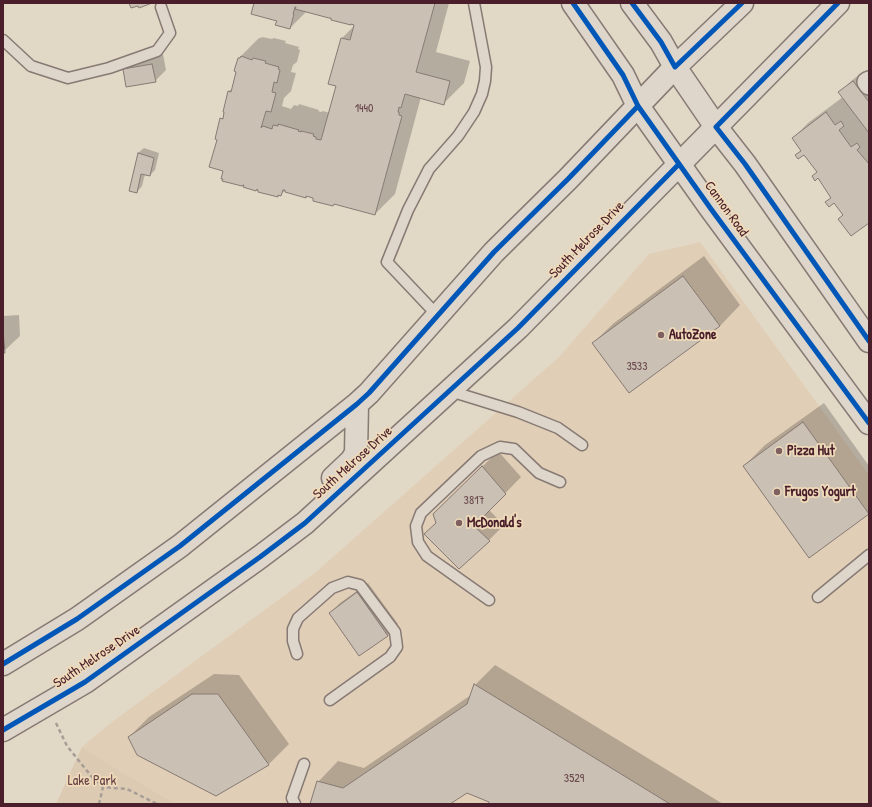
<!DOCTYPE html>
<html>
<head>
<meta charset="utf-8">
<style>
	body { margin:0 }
	#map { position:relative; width:872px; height:807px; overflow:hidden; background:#e2d8c6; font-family:"Patrick Hand",sans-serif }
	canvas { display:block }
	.frame { position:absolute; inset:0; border:4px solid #4a1f2b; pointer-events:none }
</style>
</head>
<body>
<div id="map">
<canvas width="872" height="807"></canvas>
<div class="frame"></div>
</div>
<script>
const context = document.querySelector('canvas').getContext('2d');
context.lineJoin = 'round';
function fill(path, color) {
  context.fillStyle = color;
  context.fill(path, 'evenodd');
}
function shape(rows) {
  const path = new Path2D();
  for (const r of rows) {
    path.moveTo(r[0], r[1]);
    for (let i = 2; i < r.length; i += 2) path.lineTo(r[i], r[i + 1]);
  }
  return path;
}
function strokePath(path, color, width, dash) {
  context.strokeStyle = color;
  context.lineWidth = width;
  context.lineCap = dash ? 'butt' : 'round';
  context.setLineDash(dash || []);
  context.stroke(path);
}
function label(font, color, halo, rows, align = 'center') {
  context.font = font + ' "Patrick Hand",sans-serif';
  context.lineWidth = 3.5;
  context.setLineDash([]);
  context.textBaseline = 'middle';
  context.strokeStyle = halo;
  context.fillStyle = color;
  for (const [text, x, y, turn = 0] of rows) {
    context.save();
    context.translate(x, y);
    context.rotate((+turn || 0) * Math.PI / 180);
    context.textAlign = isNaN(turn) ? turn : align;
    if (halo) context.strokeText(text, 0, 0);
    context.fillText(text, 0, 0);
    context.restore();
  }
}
fill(shape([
	[700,242,869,475,869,804,176,804,128,776,82,747,108,725,315,573,559,357,649,254]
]), '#e0ceb6');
fill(shape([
	[82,747,128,776,176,804,56,804]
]), '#dccab3');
fill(shape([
	[255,3,449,3,436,52,470,61,464,83,444,103,421,97,395,194,375,214,335,203,333,205,307,195,305,197,285,191,278,196,258,188,256,190,245,185,224,170,218,139,221,119,225,116,226,112,224,111,229,91,233,88,237,72,239,58,259,38,261,38,262,37,272,39,274,38,286,41,285,43,299,47,298,49,300,50,297,62,293,65,291,72,296,73,291,91,284,98,282,106,291,109,294,105,298,106,299,104,319,110,318,111,321,112,323,111,330,113,337,86,329,83,342,38,356,24,307,11,290,28],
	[163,54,166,70,155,81,124,69,134,59],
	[864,71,869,78,869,221,844,214,832,197,818,171,804,154,796,155,801,150,793,138,808,123,843,97,840,92,850,82],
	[144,148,159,153,155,170,150,175,145,174,142,186,137,192,138,153],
	[704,256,740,305,720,326,593,343,614,323],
	[19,315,20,336,3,352,3,316],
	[824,403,869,466,869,513,809,556,744,466,765,445],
	[498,451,521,477,489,510,504,525,489,540,437,522,434,515],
	[368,583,398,624,388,635,360,655,330,613,340,603],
	[495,665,723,804,489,804,491,802,467,792,448,804,311,804,318,782,338,761,364,768,471,695,475,685],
	[214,674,239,675,289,744,269,764,216,795,129,737,149,717]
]), '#0003');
const building = shape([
	[129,3,152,3,139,8,138,6,131,8,129,3],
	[254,3,435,3,416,72,450,81,444,105,405,94,401,108,399,107,398,112,399,112,399,115,402,116,375,215,334,204,333,206,313,201,313,198,306,196,306,198,285,192,285,190,283,190,281,196,278,195,278,197,258,192,258,190,257,189,256,191,243,187,244,185,243,185,242,186,222,181,223,179,221,179,223,171,209,167,217,140,215,139,220,118,223,119,224,112,223,112,228,91,231,92,236,72,234,71,238,58,240,58,241,56,252,60,253,58,266,61,265,63,279,67,278,69,280,70,277,83,274,82,272,92,276,93,271,112,266,111,261,128,263,126,272,129,273,125,278,126,278,124,299,130,298,131,301,132,301,131,314,134,313,136,316,137,316,139,321,140,336,86,328,84,341,38,350,40,354,25,351,24,351,25,331,20,331,18,329,18,295,9,296,7,295,7,293,14,294,14,290,29,275,25,277,21,251,14,254,3],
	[152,64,156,82,126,87,123,69,152,64],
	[853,81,869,102,869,133,838,92,853,81],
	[826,112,835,125,841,121,844,126,839,130,851,147,857,143,860,147,857,150,869,164,869,223,851,236,838,219,843,215,834,203,829,207,825,202,831,198,818,178,815,181,812,176,817,172,804,155,798,159,795,155,801,151,792,138,826,112],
	[138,153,154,158,150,176,141,174,137,193,129,191,138,153],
	[683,276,720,326,629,393,592,343,683,276],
	[3,330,5,353,3,353,3,330],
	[803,422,869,514,809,558,743,466,803,422],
	[482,466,506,494,474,526,490,541,459,569,424,534,436,523,433,514,482,466],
	[357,592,388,636,359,656,329,613,357,592],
	[474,684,670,804,488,804,489,802,467,793,450,804,310,804,317,781,343,788,467,704,474,684],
	[192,694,218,694,269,765,216,796,137,755,128,737,192,694]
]);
fill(building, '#cac1b4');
strokePath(building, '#877a74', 1);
const lane = shape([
	[3,40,31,66,68,78,109,68,157,51,170,33,161,7],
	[438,316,387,262,408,210,429,169,458,136,474,112,482,94,485,81,486,67,474,3],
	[450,391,518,412,558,428,582,445],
	[818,597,869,555],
	[489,600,427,556,418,542,416,526,421,513,481,456,500,447,514,449,539,473,560,482],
	[297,654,293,641,293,629,298,618,332,588,348,582,360,585,395,632,397,647,390,657,330,700],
	[295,804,292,798,304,764]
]);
const street = shape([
	[869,81,867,82,869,85]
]);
const secondary = shape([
	[573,3,623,75,638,106,711,209,869,423],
	[632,3,661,42,675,67,716,127,745,164,869,341]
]);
const primary = shape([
	[333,478,352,460,356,453,357,404],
	[3,664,77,619,180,546,357,404,369,393,494,252,568,179,675,67,742,3],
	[3,730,85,682,260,557,305,523,518,328,838,3]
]);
strokePath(lane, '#877a74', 13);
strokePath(street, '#877a74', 22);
strokePath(secondary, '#877a74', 25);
strokePath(primary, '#877a74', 25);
strokePath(shape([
	[56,723,67,746,92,777,103,787,127,789,157,804],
	[99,804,103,787]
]), '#a89e97', 2.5, [4, 3]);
strokePath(lane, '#ded6ca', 10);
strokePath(street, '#ded6ca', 19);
strokePath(secondary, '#ded6ca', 22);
strokePath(primary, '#ded6ca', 22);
strokePath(shape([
	[573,3,623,75,638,106,711,209,869,423],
	[632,3,661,42,675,67,742,3],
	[838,3,716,127,745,164,869,341],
	[3,664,77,619,180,546,357,404,369,393,494,252,568,179,638,106],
	[3,730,85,682,260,557,305,523,518,328,679,164]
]), '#0057b8', 5);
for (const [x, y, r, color] of [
	[661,335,4,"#7f6061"],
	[779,451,4,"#7f6061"],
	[777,492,4,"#7f6061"],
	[459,523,4,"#7f6061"]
]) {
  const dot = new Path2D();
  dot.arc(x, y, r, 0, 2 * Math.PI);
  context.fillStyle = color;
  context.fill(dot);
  strokePath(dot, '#efdbb9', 1.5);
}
label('12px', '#6a484d', null, [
	["1440",364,109],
	["3533",637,367],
	["3817",474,501],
	["3529",574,779]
]);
label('14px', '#4a1f2b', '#efdbb9', [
	["Cannon Road",726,209,54],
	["South Melrose Drive",587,240,-46],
	["South Melrose Drive",353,463,-42],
	["South Melrose Drive",97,657,-34]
]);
label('bold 14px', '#4a1f2b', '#efdbb9', [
	["AutoZone",669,335],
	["Pizza Hut",787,451],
	["Frugos Yogurt",785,492],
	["McDonald's",467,523]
], 'left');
label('14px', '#663f43', '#efdbb9', [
	["Lake Park",92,781]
]);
</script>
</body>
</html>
